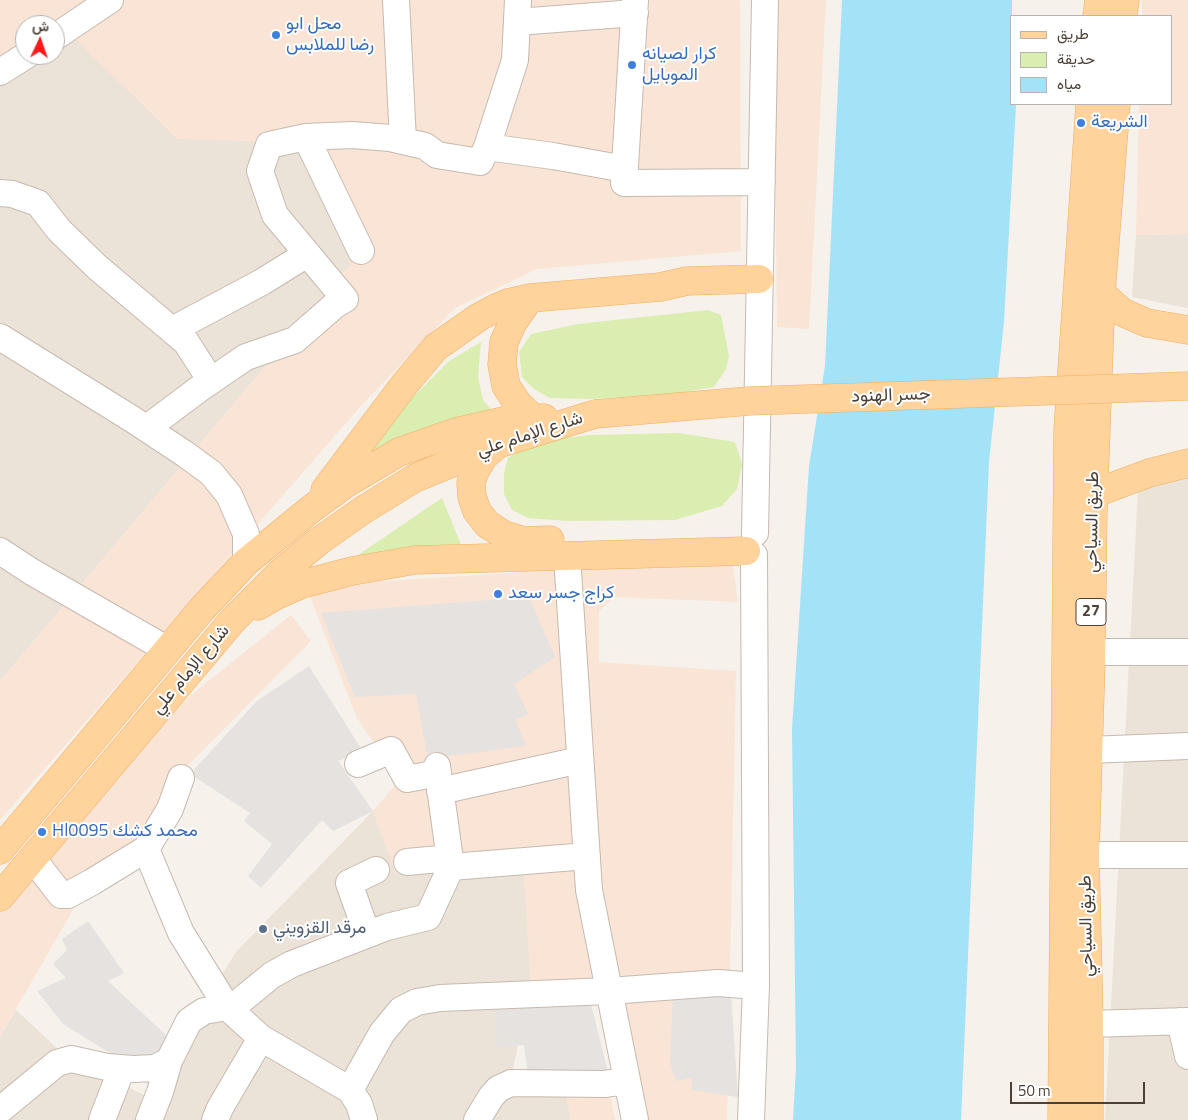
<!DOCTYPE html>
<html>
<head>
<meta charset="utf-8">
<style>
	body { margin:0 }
	#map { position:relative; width:1188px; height:1120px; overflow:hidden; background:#f6f1eb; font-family:"Titillium Web",Vazirmatn,sans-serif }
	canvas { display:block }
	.legend { position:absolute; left:1010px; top:15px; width:162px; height:90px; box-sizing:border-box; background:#fff; border:1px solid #b7b3af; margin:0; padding:6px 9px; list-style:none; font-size:15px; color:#4c4137 }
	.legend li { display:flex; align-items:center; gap:10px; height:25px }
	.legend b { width:25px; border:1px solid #b7b3af }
	.north { position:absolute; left:15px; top:15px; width:50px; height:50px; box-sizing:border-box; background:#fff; border:1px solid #b7b3af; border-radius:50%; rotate:3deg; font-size:14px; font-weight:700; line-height:20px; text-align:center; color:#4c4137 }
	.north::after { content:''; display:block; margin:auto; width:18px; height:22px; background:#ff191a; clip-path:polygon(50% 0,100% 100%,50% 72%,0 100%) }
	.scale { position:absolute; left:1010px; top:1082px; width:135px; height:22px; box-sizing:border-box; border:2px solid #4c4137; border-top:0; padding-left:6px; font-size:15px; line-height:18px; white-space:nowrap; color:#4c4137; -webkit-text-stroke:4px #fff; paint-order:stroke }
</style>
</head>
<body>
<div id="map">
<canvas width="1188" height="1120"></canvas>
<ul class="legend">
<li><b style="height:6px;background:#ffd39b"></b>طريق</li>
<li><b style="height:14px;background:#dbeeb1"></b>حديقة</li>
<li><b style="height:14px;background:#a3e2f7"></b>مياه</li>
</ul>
<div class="north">ش</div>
<div class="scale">50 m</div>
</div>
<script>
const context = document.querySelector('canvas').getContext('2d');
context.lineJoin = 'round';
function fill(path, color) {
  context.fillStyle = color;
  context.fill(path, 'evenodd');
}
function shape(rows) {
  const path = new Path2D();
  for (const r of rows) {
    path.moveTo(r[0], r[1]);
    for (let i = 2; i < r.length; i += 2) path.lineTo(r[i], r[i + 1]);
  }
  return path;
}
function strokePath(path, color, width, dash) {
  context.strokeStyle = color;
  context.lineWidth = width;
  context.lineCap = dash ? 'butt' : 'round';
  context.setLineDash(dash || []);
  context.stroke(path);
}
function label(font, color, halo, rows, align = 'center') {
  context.font = font + ' "Titillium Web",Vazirmatn,sans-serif';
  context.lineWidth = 4;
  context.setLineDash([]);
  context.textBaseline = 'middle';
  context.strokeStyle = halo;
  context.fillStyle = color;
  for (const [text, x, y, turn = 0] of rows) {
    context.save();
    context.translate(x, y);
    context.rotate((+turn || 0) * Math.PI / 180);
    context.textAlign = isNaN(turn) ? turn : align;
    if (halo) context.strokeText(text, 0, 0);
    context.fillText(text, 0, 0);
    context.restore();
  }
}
fill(shape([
	[55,25,304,143,359,255,0,681,0,58,25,55,55,55],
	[1188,234,1188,308,1132,297,1136,235],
	[1188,475,1188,1120,1105,1120,1138,490],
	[373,811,396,874,523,859,531,985,510,1082,565,1088,571,1120,0,1120,0,1037,16,1010,63,1054,146,1096,236,952]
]), '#ebe2d8');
fill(shape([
	[0,0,740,0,741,251,537,269,455,308,359,408,0,820,0,681,359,255,304,143,177,139,59,23,55,25,25,25,25,43,0,58],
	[776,0,826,0,809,329,777,327,775,144],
	[1142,0,1188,0,1188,234,1136,235,1139,104,1172,104,1172,16,1142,16],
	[731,554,738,602,614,597,599,611,599,662,736,671,727,1120,648,1120,589,980,531,985,523,859,396,874,373,811,400,780,357,718,306,586,576,569],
	[291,615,311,641,181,772,146,855,78,901,0,1037,0,900,77,808,191,695],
	[565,1088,610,1093,615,1120,571,1120]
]), '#f9e4d5');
fill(shape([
	[708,310,721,315,729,356,726,369,714,387,673,394,589,399,550,398,534,389,522,377,519,352,531,334,578,324],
	[481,342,478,377,483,400,492,411,361,461,406,404,449,361],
	[679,433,735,442,742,464,737,489,722,506,675,520,567,521,528,518,512,510,504,494,504,473,508,458,535,441,590,435],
	[442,498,462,547,345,564,433,504]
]), '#dbeeb1');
fill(shape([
	[529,597,555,657,514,684,528,714,515,720,526,746,428,759,416,694,355,697,321,613],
	[309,666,362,750,338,761,373,811,333,831,322,820,261,888,248,876,272,844,244,821,250,813,190,774,257,701],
	[88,921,124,973,108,981,168,1037,148,1066,113,1055,63,1024,37,991,66,978,53,964,67,950,62,939],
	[673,994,731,995,738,1097,692,1090,691,1078,676,1081,670,1062],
	[589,996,609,1076,528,1076,524,1045,495,1047,495,1004]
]), '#e5e2df');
fill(shape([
	[842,0,1012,0,1012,104,1016,104,1016,105,1004,322,989,462,961,1120,793,1120,796,1068,792,729,809,466,825,366]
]), '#a3e2f7');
const minor = shape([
	[396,0,403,141],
	[635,0,624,183,762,182],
	[517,22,635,13],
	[55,37,110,0],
	[0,72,27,55],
	[306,137,361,251],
	[487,147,553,156,625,169],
	[0,193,12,194,38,203,59,230,97,267,186,342,211,381],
	[172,330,262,282,307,254],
	[0,337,132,419,185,454,211,473,229,495,246,534,246,562],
	[147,428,199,389,246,357,295,340,335,305,345,299,275,215,260,171,269,145,306,137,352,135,390,138,425,146,437,155,480,162,487,147,515,60,518,0],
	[755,533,765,0],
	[0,551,32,572,168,650],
	[567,556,589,890,635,1120],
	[1091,652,1188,652],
	[1088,750,1188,746],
	[358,764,391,750,407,779,438,773],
	[440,791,580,760],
	[146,849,181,933,227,1007,261,1038,350,1090,359,1104,364,1120],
	[1085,855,1188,855],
	[33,859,61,895,68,895,92,882,146,849,170,809,181,778],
	[407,862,450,858],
	[451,867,587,856],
	[367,934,349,883,376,870],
	[1180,1021,1188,1056],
	[1089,1024,1188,1021],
	[350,1090,382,1033,401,1010,417,1002,440,998,609,991,718,983,756,986],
	[0,1110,57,1063,71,1059,107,1067,133,1069,155,1068,169,1061,189,1021,204,1011,227,1007,239,1002,272,975,292,964,387,927,428,917,451,867,437,766],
	[102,1120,122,1068],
	[149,1120,160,1092,169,1061],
	[215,1120,220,1108,261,1038],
	[477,1120,491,1097,498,1089,511,1083,604,1084,627,1081],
	[751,1120,756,986,754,555]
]);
const major = shape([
	[1097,16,1099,0],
	[1123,16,1125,0],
	[1101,293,1122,312,1147,323,1188,330],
	[530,298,513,322,504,342,502,364,506,386,518,404,534,419],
	[497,445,484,456,474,473,471,483,472,497,477,511,487,524,504,535,524,541,550,540],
	[325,490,404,385,436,347,479,317,496,308,508,303,530,298,660,287,687,281,759,279],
	[1093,494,1149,473,1188,463],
	[258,606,277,595,302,584,352,571,415,560,746,551],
	[0,850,202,609,246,562,311,509,345,484,399,452,456,432,504,421,544,418],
	[0,897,233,620,280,573,319,541,363,510,415,478,498,444,595,414],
	[1062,1120,1068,429,1090,104],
	[1089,1120,1089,1020,1085,855,1091,660,1093,510,1101,293,1116,104]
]);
strokePath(minor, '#c6baaf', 28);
strokePath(major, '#efae61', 29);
strokePath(minor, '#fff', 26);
strokePath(major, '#ffd39b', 28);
const majorBridge = shape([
	[595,414,749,401,1188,386]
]);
strokePath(majorBridge, '#efae61', 29, []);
strokePath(majorBridge, '#ffd39b', 28);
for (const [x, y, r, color] of [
	[276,35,5,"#3f7fe0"],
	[632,65,5,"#3f7fe0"],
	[1081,123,5,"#3f7fe0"],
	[498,594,5,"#3f7fe0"],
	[42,832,5,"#3f7fe0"],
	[263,929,5,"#5c6f8a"]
]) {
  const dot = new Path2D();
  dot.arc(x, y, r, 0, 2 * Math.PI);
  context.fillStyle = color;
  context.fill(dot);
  strokePath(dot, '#fff', 2);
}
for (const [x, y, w] of [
	[1091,612,30]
]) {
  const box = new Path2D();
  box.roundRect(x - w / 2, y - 13.5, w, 27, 4);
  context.fillStyle = '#fff';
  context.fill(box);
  strokePath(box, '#4c4137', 1);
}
label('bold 16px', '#4c4137', null, [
	["27",1091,612]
]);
label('18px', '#366cbe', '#fff', [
	["محل ابو",286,25],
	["رضا للملابس",286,46],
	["كرار لصيانه",642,55],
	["الموبايل",642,76],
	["الشريعة",1091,123],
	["كراج جسر سعد",508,594],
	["Hl0095 محمد كشك",52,832]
], 'left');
label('18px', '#4c4137', '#fff', [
	["جسر الهنود",891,396,-2],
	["شارع الإمام علي",530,435,-18],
	["طريق السياحي",1093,522,-89],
	["شارع الإمام علي",191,670,-50],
	["طريق السياحي",1087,926,-91]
]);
label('18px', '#4e5e75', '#fff', [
	["مرقد القزويني",273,929]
], 'left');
</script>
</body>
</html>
